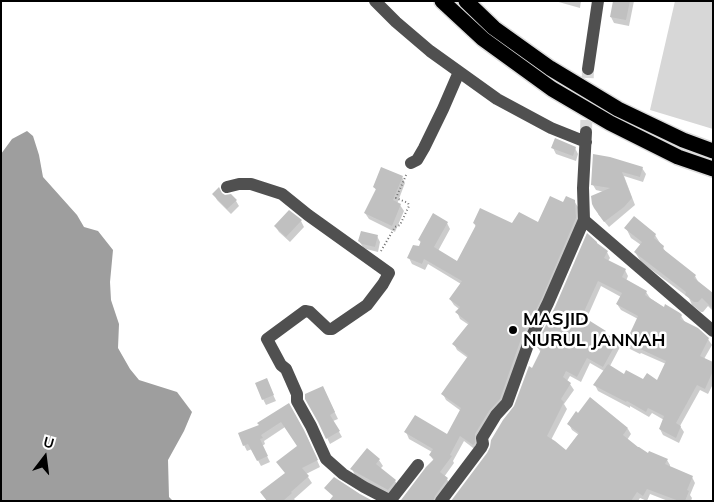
<!DOCTYPE html>
<html>
<head>
<meta charset="utf-8">
<style>
	body { margin:0 }
	#map { position:relative; width:714px; height:502px; overflow:hidden; background:#fff; font-family:Mulish,sans-serif }
	canvas { display:block }
	.frame { position:absolute; inset:0; border:2px solid #000; pointer-events:none }
	.north { position:absolute; left:20px; top:432px; width:50px; height:50px; -webkit-text-stroke:4px #fff; paint-order:stroke; rotate:15deg; font-size:14px; font-weight:700; line-height:20px; text-align:center; color:#000 }
	.north::after { content:''; display:block; margin:auto; width:18px; height:22px; background:#000; clip-path:polygon(50% 0,100% 100%,50% 72%,0 100%) }
</style>
</head>
<body>
<div id="map">
<canvas width="714" height="502"></canvas>
<div class="frame"></div>
<div class="north">U</div>
</div>
<script>
const context = document.querySelector('canvas').getContext('2d');
context.lineJoin = 'round';
function fill(path, color) {
  context.fillStyle = color;
  context.fill(path, 'evenodd');
}
function shape(rows) {
  const path = new Path2D();
  for (const r of rows) {
    path.moveTo(r[0], r[1]);
    for (let i = 2; i < r.length; i += 2) path.lineTo(r[i], r[i + 1]);
  }
  return path;
}
function strokePath(path, color, width, dash) {
  context.strokeStyle = color;
  context.lineWidth = width;
  context.lineCap = dash ? 'butt' : 'round';
  context.setLineDash(dash || []);
  context.stroke(path);
}
function label(font, color, halo, rows, align = 'center') {
  context.font = font + ' Mulish,sans-serif';
  context.lineWidth = 5;
  context.setLineDash([]);
  context.textBaseline = 'middle';
  context.strokeStyle = halo;
  context.fillStyle = color;
  for (const [text, x, y, turn = 0] of rows) {
    context.save();
    context.translate(x, y);
    context.rotate((+turn || 0) * Math.PI / 180);
    context.textAlign = isNaN(turn) ? turn : align;
    if (halo) context.strokeText(text, 0, 0);
    context.fillText(text, 0, 0);
    context.restore();
  }
}
fill(shape([
	[675,1,713,1,713,129,650,110]
]), '#d7d7d7');
fill(shape([
	[27,131,33,136,39,155,43,177,77,215,84,227,98,231,113,250,110,282,111,300,119,324,118,348,130,369,139,380,177,392,192,412,184,431,168,460,169,497,173,501,1,501,1,154,12,139]
]), '#9e9e9e');
fill(shape([
	[555,1,581,1,580,8],
	[614,1,634,1,629,26,614,23,611,17],
	[553,148,575,148,578,154,576,161,556,154],
	[594,156,642,168,646,174,643,182,624,176,635,205,609,227,598,214,604,192,596,190,593,185],
	[402,177,405,183,397,204,400,205,404,211,395,232,369,219,365,213,377,191,374,187],
	[214,194,222,195,236,201,239,206,231,214,217,200],
	[574,201,578,207,579,225,503,405,477,451,464,441,453,461,454,463,444,477,447,479,450,485,439,501,402,501,434,461,430,455,432,452,409,439,406,432,447,435,461,411,446,400,443,394,468,358,457,350,454,344,469,325,460,319,457,312,459,309,454,305,450,299,461,284,428,264,425,270,412,264,409,258,420,248,421,243,419,240,447,223,450,229,438,251,458,262,476,227,474,223,513,225,538,224,564,204],
	[301,221,304,227,290,242,279,232,275,226],
	[626,228,655,235,667,254,695,276,700,285,713,294,713,311,708,306,703,312,701,312,692,305,689,298,641,262,635,252,641,245,631,238],
	[377,236,380,242,378,252,366,249,363,247,359,241],
	[607,252,610,258,608,261,625,270,628,276,626,281,646,292,650,298,664,308,681,316,685,322,708,339,712,345,704,359,713,363,713,384,708,394,700,390,680,426,684,432,679,443,663,435,660,429,664,420,652,413,649,417,630,406,630,408,598,391,595,385,604,371,590,363,581,382,570,376,567,381,570,384,574,390,564,404,567,409,551,440,566,452,579,435,572,430,569,424,628,429,631,434,627,440,648,455,667,460,670,465,670,467,692,477,695,483,690,495,692,498,691,501,668,501,650,494,647,501,640,498,638,501,453,501,489,454,516,407,541,353,537,346],
	[601,286,621,297,617,304,621,310,638,319,626,343,630,349,640,354,641,353,666,364,657,382,624,376,610,366,620,347,617,341,607,336,605,331,586,320],
	[269,386,276,401,266,405,263,399],
	[326,394,338,419,333,421,342,437,330,444,319,421],
	[289,404,307,437,320,467,306,474,312,483,294,499,295,500,294,501,267,501,286,474,278,462,298,446,285,427,264,441,265,444,262,446,270,462,261,466,252,449,247,451,244,445,261,426],
	[379,460,383,466,380,469,395,481,399,487,392,496,355,475,352,469]
]), '#0003');
fill(shape([
	[613,1,630,1,626,20,610,17],
	[555,138,576,147,573,156,551,148],
	[593,154,610,157,643,167,640,177,622,172,632,198,624,207,604,222,594,208,592,204,591,196,610,188,591,185],
	[381,167,403,176,393,200,401,204,392,226,364,213,376,189,373,187],
	[219,187,222,193,225,195,231,194,237,200,227,209,212,194],
	[550,196,563,202,566,196,575,200,576,218,541,300,521,339,500,399,489,411,475,434,475,443,473,445,460,436,450,455,452,456,440,472,448,478,435,496,433,501,402,501,401,500,426,467,434,459,429,455,433,449,404,432,415,415,447,434,461,408,441,394,468,356,452,344,469,323,455,312,460,307,449,299,462,281,424,259,422,264,407,258,413,245,419,246,421,241,418,240,433,213,448,222,434,247,457,261,476,225,473,223,480,208,512,223,519,212,538,222],
	[289,210,302,220,286,237,274,226],
	[634,216,656,234,654,238,664,246,663,249,696,275,694,278,713,293,713,309,702,298,698,302,694,302,685,295,686,292,634,252,642,242,624,228],
	[361,231,378,235,375,247,362,244,358,241],
	[587,233,597,242,597,243,608,251,604,258,626,269,622,277,647,291,645,295,664,307,665,304,680,313,682,315,680,319,698,328,709,338,700,356,713,362,713,371,705,389,697,385,676,423,681,426,676,438,659,429,664,416,648,408,646,412,627,401,626,402,593,385,608,364,624,374,626,370,643,379,647,373,657,380,666,361,638,348,637,349,625,344,638,316,616,304,622,293,598,281,582,316,606,331,604,333,618,340,603,367,587,358,577,377,566,371,563,377,571,383,561,399,564,402,547,436,555,441,566,450,579,433,567,424,576,411,578,413,590,397,628,428,623,435,638,447,639,447,648,453,649,451,668,459,665,464,693,476,687,490,689,491,685,501,679,501,647,489,643,496,637,492,631,501,451,501,487,453,490,447,491,440,503,420,514,406,529,366,532,368,541,350,536,347,536,345,555,307],
	[267,378,274,395,262,400,255,383],
	[323,386,335,412,330,415,340,431,326,439,318,422,305,399,305,394],
	[289,403,304,430,318,460,302,468,309,476,291,492,292,493,283,501,267,501,260,492,285,473,276,462,297,446,281,422,261,435,263,438,260,439,268,456,257,461,248,444,243,446,238,433,259,425,257,423],
	[367,448,380,459,376,464,396,480,388,490,350,469],
	[334,477,360,494,373,501,329,501,333,496,324,488]
]), '#c0c0c0');
strokePath(shape([
	[586,132,588,69]
]), '#d9d9d9', 12, [12, 6]);
const highway = shape([
	[442,1,483,39,552,89,610,123,678,157,713,169],
	[466,1,494,28,550,68,618,109,683,140,713,151]
]);
strokePath(highway, '#dbdbdb', 18);
strokePath(shape([
	[381,251,395,227,400,225,409,206,408,203,396,198,407,173]
]), '#727272', 2, [1, 2.5]);
strokePath(shape([
	[375,1,396,22,430,51,497,99,551,128,586,142],
	[588,69,598,1],
	[411,163,417,160,424,148,443,109,459,72],
	[227,187,239,184,251,184,282,194,308,215,389,273,383,284,367,305,332,329,328,329,310,312,305,311,267,339,281,365,286,369,297,394,297,401,311,426,326,459,343,474,364,487,391,501],
	[584,220,713,331],
	[390,501,418,465],
	[441,501,481,448,483,444,482,438,496,415,507,403,529,342,548,303,584,220,583,188,586,132]
]), '#505050', 12);
strokePath(highway, '#000', 15);
for (const [x, y, r, color] of [
	[513,330,5,"#000"]
]) {
  const dot = new Path2D();
  dot.arc(x, y, r, 0, 2 * Math.PI);
  context.fillStyle = color;
  context.fill(dot);
  strokePath(dot, '#fff', 2);
}
label('bold 18px', '#000', '#fff', [
	["MASJID",523,320],
	["NURUL JANNAH",523,341]
], 'left');
</script>
</body>
</html>
